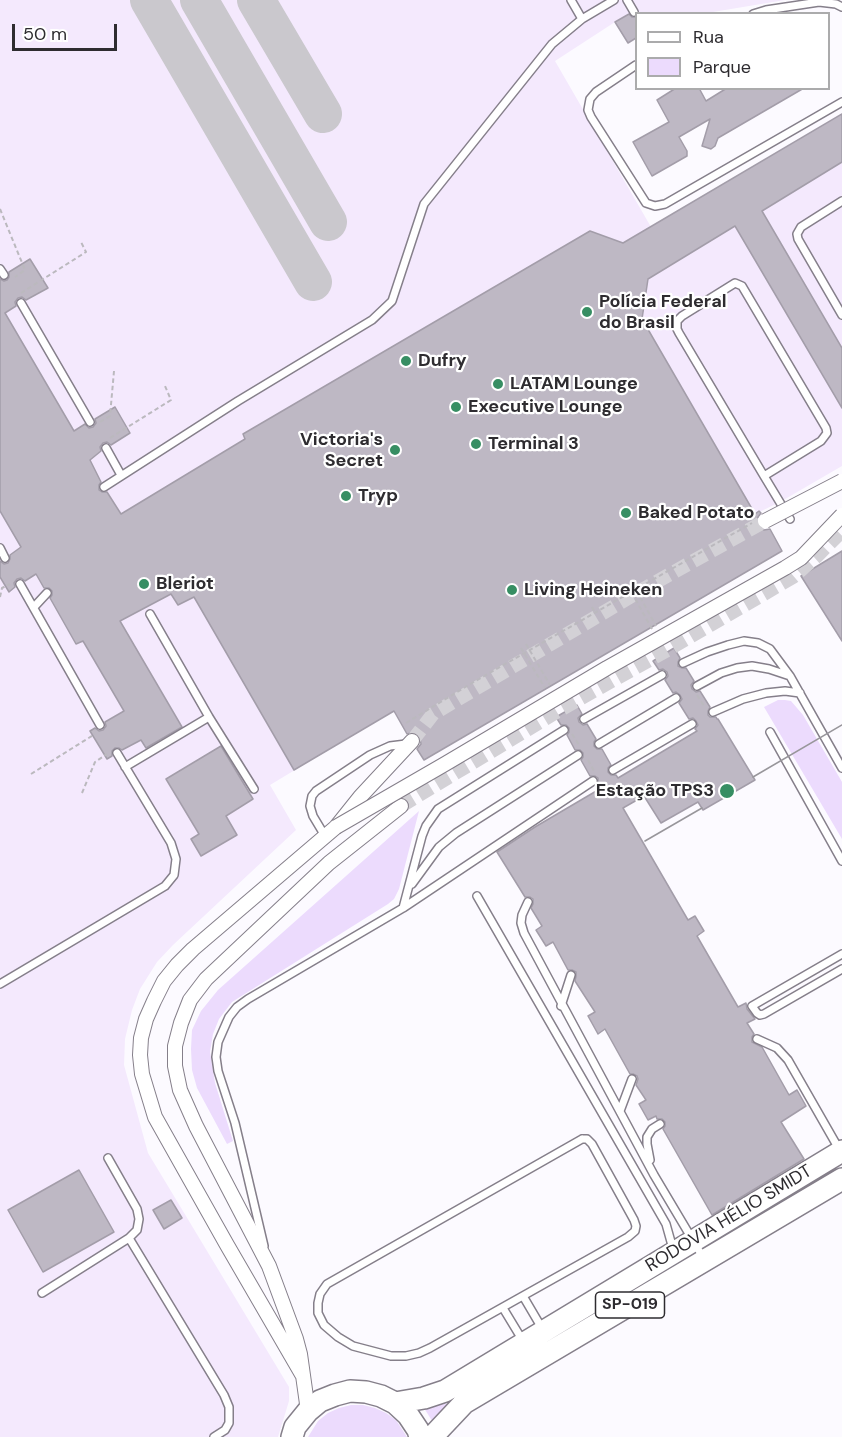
<!DOCTYPE html>
<html>
<head>
<meta charset="utf-8">
<style>
	body { margin:0 }
	#map { position:relative; width:842px; height:1437px; overflow:hidden; background:#fcfaff; font-family:"DM Sans",sans-serif }
	canvas { display:block }
	.legend { position:absolute; left:635px; top:12px; width:195px; height:78px; box-sizing:border-box; background:#fff; border:2px solid #ababac; margin:0; padding:8px 10px; list-style:none; font-size:18px; color:#2e2c30 }
	.legend li { display:flex; align-items:center; gap:12px; height:30px }
	.legend b { width:30px; border:2px solid #ababac }
	.scale { position:absolute; left:12px; top:24px; width:105px; height:27px; box-sizing:border-box; border:3px solid #2e2c30; border-top:0; padding-left:8px; font-size:18px; line-height:21px; white-space:nowrap; color:#2e2c30; -webkit-text-stroke:4px #fff; paint-order:stroke }
</style>
</head>
<body>
<div id="map">
<canvas width="842" height="1437"></canvas>
<ul class="legend">
<li><b style="height:8px;background:#fff"></b>Rua</li>
<li><b style="height:16px;background:#ecdbfd"></b>Parque</li>
</ul>
<div class="scale">50 m</div>
</div>
<script>
const context = document.querySelector('canvas').getContext('2d');
context.lineJoin = 'round';
function fill(path, color) {
  context.fillStyle = color;
  context.fill(path, 'evenodd');
}
function shape(rows) {
  const path = new Path2D();
  for (const r of rows) {
    path.moveTo(r[0], r[1]);
    for (let i = 2; i < r.length; i += 2) path.lineTo(r[i], r[i + 1]);
  }
  return path;
}
function strokePath(path, color, width, dash) {
  context.strokeStyle = color;
  context.lineWidth = width;
  context.lineCap = dash ? 'butt' : 'round';
  context.setLineDash(dash || []);
  context.stroke(path);
}
function label(font, color, halo, rows, align = 'center') {
  context.font = font + ' "DM Sans",sans-serif';
  context.lineWidth = 4.5;
  context.setLineDash([]);
  context.textBaseline = 'middle';
  context.strokeStyle = halo;
  context.fillStyle = color;
  for (const [text, x, y, turn = 0] of rows) {
    context.save();
    context.translate(x, y);
    context.rotate((+turn || 0) * Math.PI / 180);
    context.textAlign = isNaN(turn) ? turn : align;
    if (halo) context.strokeText(text, 0, 0);
    context.fillText(text, 0, 0);
    context.restore();
  }
}
fill(shape([
	[0,0,785,0,707,13,636,14,636,38,628,43,615,22,555,61,651,227,842,114,842,466,780,502,755,514,398,718,393,711,270,785,296,830,173,945,157,962,140,989,132,1010,125,1039,124,1065,148,1153,289,1387,289,1401,278,1437,0,1437]
]), '#f4e9fd');
fill(shape([
	[778,700,785,700,791,701,803,715,842,782,842,839,764,707],
	[419,811,399,889,394,899,388,904,232,1002,219,1019,213,1034,210,1052,215,1083,233,1141,227,1144,197,1088,192,1070,191,1049,192,1030,201,1011,218,990],
	[449,1403,434,1424,424,1408],
	[351,1405,363,1405,375,1408,386,1413,396,1420,407,1437,308,1437,318,1421,328,1413,339,1408]
]), '#ecdbfd');
strokePath(shape([
	[149,0,313,282],
	[199,0,328,222],
	[256,0,323,114]
]), '#cac8cd', 38);
const building = shape([
	[629,14,632,17,636,17,636,38,628,43,615,22,629,14],
	[676,88,699,88,706,101,727,88,804,88,718,138,715,146,711,149,702,146,710,119,679,137,687,151,687,156,652,176,633,142,669,122,657,100,676,88],
	[842,114,842,162,762,211,842,348,842,408,735,226,648,279,642,319,755,514,759,511,761,513,756,520,757,526,764,530,770,529,782,551,424,760,417,749,421,744,420,738,415,732,407,734,394,711,294,770,194,597,178,605,171,594,120,621,182,727,146,748,141,740,122,750,119,748,115,748,112,751,112,756,107,759,90,731,95,728,99,731,103,730,106,726,105,722,124,711,83,641,76,644,50,598,52,595,52,591,49,588,44,588,36,574,25,581,21,578,17,579,14,583,15,587,9,592,0,577,0,561,4,564,8,563,10,559,10,555,21,547,0,511,0,279,4,281,7,280,9,277,9,272,30,259,48,288,26,300,22,297,18,298,15,302,16,306,5,313,74,431,85,424,89,428,93,427,96,423,95,419,115,407,130,433,111,445,107,442,103,443,100,447,101,451,90,460,101,482,99,485,99,490,102,492,107,492,121,514,245,439,243,434,590,231,623,243,842,114],
	[842,551,842,641,801,576,842,551],
	[674,648,680,658,678,662,678,666,682,668,686,668,694,681,691,685,692,689,696,692,700,691,710,707,708,711,708,715,710,717,716,717,717,719,718,719,755,780,703,810,698,802,661,823,644,796,623,808,688,920,695,916,704,931,697,936,738,1007,746,1003,747,1009,755,1019,747,1023,754,1034,752,1037,752,1042,762,1047,789,1095,797,1090,806,1106,781,1122,804,1159,712,1215,663,1129,665,1126,665,1122,662,1119,657,1119,656,1116,648,1120,639,1104,646,1100,636,1085,638,1079,637,1076,633,1074,630,1074,605,1029,598,1034,588,1016,595,1012,575,981,576,976,576,972,572,970,568,970,553,942,546,946,536,930,542,926,531,908,533,904,533,899,530,897,525,897,497,852,535,827,598,790,596,786,598,783,598,778,595,776,590,776,581,760,583,757,583,753,580,750,575,750,567,735,569,732,569,728,566,725,561,725,556,717,577,705,582,714,578,718,579,722,583,725,587,724,596,739,594,742,594,746,597,749,602,749,611,765,608,768,608,772,611,775,616,775,618,778,697,731,695,729,698,725,696,721,693,718,689,719,679,703,682,699,680,695,676,692,673,693,665,680,668,676,667,672,663,669,659,670,653,661,674,648],
	[221,746,253,799,226,816,237,835,201,856,191,839,199,834,166,779,221,746],
	[79,1170,114,1232,43,1272,8,1210,79,1170],
	[171,1200,182,1218,164,1229,153,1210,171,1200]
]);
fill(building, '#beb8c4');
strokePath(building, '#a39da9', 1.5);
strokePath(shape([
	[412,741,433,714,633,595,765,521],
	[401,806,558,711,669,649,793,577,816,557,842,531]
]), '#d3d1d6', 14, [14, 7]);
const service = shape([
	[571,0,582,19],
	[627,0,634,12],
	[753,14,766,10,819,2,836,4,842,7],
	[636,65,596,92,590,99,588,110,591,117,646,203,655,206,665,204,842,102],
	[842,201,801,227,797,234,798,239,842,315],
	[0,269,4,275],
	[21,303,90,422],
	[106,448,121,475],
	[764,476,821,441,827,433,826,428,742,286,735,283,682,316,677,321,677,329,679,333,764,476,790,519],
	[104,487,238,401,372,320,392,301,424,204,552,44,582,19,614,0],
	[0,548,5,558],
	[20,584,100,725],
	[34,607,47,593],
	[150,614,209,717,254,789],
	[683,663,707,652,728,645,744,641,758,643,770,649,790,676,842,768],
	[697,686,721,673,737,668,752,666,769,669,790,676],
	[713,712,743,699,766,693,785,691,800,693],
	[584,719,662,675],
	[770,732,842,861],
	[599,744,676,698],
	[125,767,209,717],
	[613,770,692,724],
	[325,836,313,816,310,806,312,796,316,791,370,755,390,746,406,744],
	[412,884,439,847,456,833,578,755],
	[477,896,666,1224,673,1249],
	[528,902,522,915,521,923,524,933,654,1175,704,1259],
	[403,908,422,836,426,826,438,809,564,730],
	[842,954,752,1006,757,1013,760,1015,764,1014,842,969],
	[0,984,165,886,174,875,176,859,171,843,117,753],
	[561,1006,571,975],
	[757,1039,777,1048,788,1060,839,1149],
	[620,1111,632,1079],
	[582,1139,587,1139,592,1144,634,1220,636,1226,635,1231,628,1237,430,1348,419,1353,406,1356,391,1356,353,1346,338,1337,324,1325,318,1313,318,1303,320,1294,327,1284,582,1139],
	[650,1160,647,1144,647,1137,652,1129,660,1124],
	[129,1238,224,1395,229,1407,229,1423,225,1430,214,1437],
	[264,1246,235,1123,218,1071,216,1057,218,1042,229,1017,237,1007,248,999,403,908,593,781],
	[42,1293,129,1238,137,1230,139,1219,137,1209,108,1158],
	[523,1296,543,1330],
	[503,1308,523,1341]
]);
const minor = shape([
	[303,1376,227,1245,155,1117,142,1074,140,1055,141,1038,146,1019,154,1001,164,981,177,965,193,949,336,827,360,797,412,741],
	[308,1411,300,1354,296,1339,269,1266,196,1126,180,1090,175,1066,175,1046,181,1023,190,1000,206,979,329,863,401,806]
]);
const primary = shape([
	[395,1403,424,1398,445,1391,842,1151],
	[292,1437,295,1427,308,1411,320,1401,335,1395,350,1391,366,1392,381,1396,395,1403,408,1415,418,1430,420,1437],
	[432,1437,464,1403,842,1179]
]);
strokePath(service, '#857f8a', 10);
strokePath(minor, '#857f8a', 16);
strokePath(primary, '#857f8a', 24);
strokePath(shape([
	[0,209,25,270,15,277],
	[21,293,86,252,81,242],
	[100,422,110,416,114,371],
	[110,438,171,400,165,386],
	[633,584,656,626],
	[0,597,2,588,10,584],
	[592,607,595,613],
	[526,644,550,685],
	[521,648,545,688],
	[697,695,704,706],
	[406,723,472,683,752,523],
	[572,734,579,745],
	[588,760,594,771],
	[31,774,95,734],
	[82,793,95,762,107,754]
]), '#bbb9be', 2, [4.5, 3]);
strokePath(service, '#fff', 7);
strokePath(minor, '#fff', 14);
strokePath(primary, '#fff', 21);
strokePath(shape([
	[753,777,842,725],
	[645,841,702,808]
]), '#98969b', 1.5);
const minorBridge = shape([
	[765,521,842,481],
	[336,827,445,764,607,668,785,568,801,558,842,515]
]);
strokePath(minorBridge, '#857f8a', 16, []);
strokePath(shape([
	[628,586,652,629]
]), '#bbb9be', 2, [4.5, 3]);
strokePath(minorBridge, '#fff', 14);
for (const [x, y, r, color] of [
	[587,312,6,"#378e63"],
	[406,361,6,"#378e63"],
	[498,384,6,"#378e63"],
	[456,407,6,"#378e63"],
	[476,444,6,"#378e63"],
	[395,450,6,"#378e63"],
	[346,496,6,"#378e63"],
	[626,513,6,"#378e63"],
	[144,584,6,"#378e63"],
	[512,590,6,"#378e63"],
	[727,791,8,"#378e63"]
]) {
  const dot = new Path2D();
  dot.arc(x, y, r, 0, 2 * Math.PI);
  context.fillStyle = color;
  context.fill(dot);
  strokePath(dot, '#fff', 2);
}
for (const [x, y, w] of [
	[630,1305,69]
]) {
  const box = new Path2D();
  box.roundRect(x - w / 2, y - 13, w, 26, 4.5);
  context.fillStyle = '#fff';
  context.fill(box);
  strokePath(box, '#2e2c30', 1.5);
}
label('bold 16px', '#2e2c30', null, [
	["SP-019",630,1305]
]);
label('bold 18px', '#2e2c30', '#fff', [
	["Polícia Federal",599,302],
	["do Brasil",599,323],
	["Dufry",418,361],
	["LATAM Lounge",510,384],
	["Executive Lounge",468,407],
	["Victoria's",383,440,"right"],
	["Secret",383,461,"right"],
	["Terminal 3",488,444],
	["Tryp",358,496],
	["Baked Potato",638,513],
	["Bleriot",156,584],
	["Living Heineken",524,590],
	["Estação TPS3",714,791,"right"]
], 'left');
label('18px', '#2e2c30', '#fff', [
	["RODOVIA HÉLIO SMIDT",729,1219,-31]
]);
</script>
</body>
</html>
